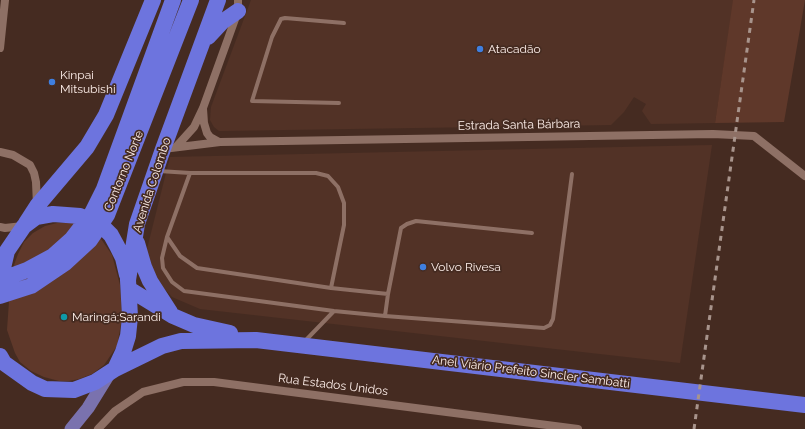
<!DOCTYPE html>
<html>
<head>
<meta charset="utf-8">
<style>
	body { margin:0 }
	canvas { display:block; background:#452b21 }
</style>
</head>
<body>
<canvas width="805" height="429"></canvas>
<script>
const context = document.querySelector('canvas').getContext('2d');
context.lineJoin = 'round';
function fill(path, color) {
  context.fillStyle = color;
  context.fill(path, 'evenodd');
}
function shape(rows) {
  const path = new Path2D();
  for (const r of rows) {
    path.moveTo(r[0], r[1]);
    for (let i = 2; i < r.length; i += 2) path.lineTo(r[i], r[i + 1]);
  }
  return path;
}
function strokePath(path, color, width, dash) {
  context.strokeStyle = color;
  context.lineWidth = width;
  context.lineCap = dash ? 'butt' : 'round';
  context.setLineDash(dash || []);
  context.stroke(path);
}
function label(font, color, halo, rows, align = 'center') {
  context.font = font + ' Raleway,sans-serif';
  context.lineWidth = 3.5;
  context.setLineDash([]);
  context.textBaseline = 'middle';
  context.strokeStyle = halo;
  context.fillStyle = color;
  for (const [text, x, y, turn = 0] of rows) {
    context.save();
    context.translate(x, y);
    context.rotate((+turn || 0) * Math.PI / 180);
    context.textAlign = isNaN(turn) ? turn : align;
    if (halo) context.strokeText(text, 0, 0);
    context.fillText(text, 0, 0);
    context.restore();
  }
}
fill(shape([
	[251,0,734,0,715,123,651,124,642,111,646,104,634,97,624,112,611,125,219,131,214,127,210,120,211,107],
	[712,145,680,363,200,309,172,297,156,280,146,253,170,157]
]), '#523226');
fill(shape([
	[733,0,805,0,784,122,715,123],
	[57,223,77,223,97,233,112,255,120,285,122,318,117,346,104,365,92,374,79,379,69,381,59,381,44,377,31,371,20,362,15,353,7,330,10,288,14,265,18,254,24,242,33,233,45,226]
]), '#5f382a');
strokePath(shape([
	[339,103,252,101,272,37,281,19,285,18,344,23],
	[159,171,190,173,316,173,328,176,338,187,344,203,344,225,331,288,388,294,385,316,334,311,184,291,172,282,163,268,162,258,167,237,190,173],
	[167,237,180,256,197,268,331,288],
	[388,294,401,228,407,224,416,221,532,233],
	[385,316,544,328,550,325,553,319,572,174],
	[305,341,334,311]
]), '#8e7065', 4);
strokePath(shape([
	[0,48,5,0],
	[203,109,204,123,207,133,210,137,219,142],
	[176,147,194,127,203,108,238,11,238,0],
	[163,149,220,142,713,134,754,136,805,176],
	[0,152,13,155,30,165,34,173,36,182,37,205],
	[0,227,5,228,23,226],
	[98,429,115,411,143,392,183,382,214,382,578,429]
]), '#8e7065', 8);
strokePath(shape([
	[71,429,88,408,109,374]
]), '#7a72ae', 13);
strokePath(shape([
	[208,37,222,22,238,11],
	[26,223,37,206,87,147,106,115,153,0],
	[137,243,144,267,150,281,170,312],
	[0,280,27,270,53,256,72,239,92,213,104,189,173,0],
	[0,281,7,251,24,226,36,217,53,214,80,216,102,226,111,235,117,246,123,258,127,275],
	[129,289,173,316,194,325,230,333],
	[0,296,31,286,65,263,90,240,107,215,191,0],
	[0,356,4,363,32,383,45,389,74,390,95,382,115,369,123,352,128,336,130,317,128,280,137,224,163,149,218,0],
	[115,369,162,346,181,341,256,340,805,405]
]), '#6d74de', 16);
strokePath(shape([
	[694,429,754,0]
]), '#a8948c', 3, [5, 5]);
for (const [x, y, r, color] of [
	[480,49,4,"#3f7fe0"],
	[52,82,4,"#3f7fe0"],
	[423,267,4,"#3f7fe0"],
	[64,317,4,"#0f9aa8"]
]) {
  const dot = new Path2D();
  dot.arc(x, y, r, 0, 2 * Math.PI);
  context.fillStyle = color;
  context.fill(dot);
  strokePath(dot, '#452b21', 1.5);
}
label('12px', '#feefea', '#452b21', [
	["Atacadão",488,49],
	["Kinpai",60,75],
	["Mitsubishi",60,89],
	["Volvo Rivesa",431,267],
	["Maringá;Sarandi",72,317]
], 'left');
label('12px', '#feefea', '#452b21', [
	["Estrada Santa Bárbara",519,125,-1],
	["Contorno Norte",124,171,-68],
	["Avenida Colombo",152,185,-72],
	["Anel Viário Prefeito Sincler Sambatti",531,372,7],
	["Rua Estados Unidos",333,385,7]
]);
</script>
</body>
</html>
